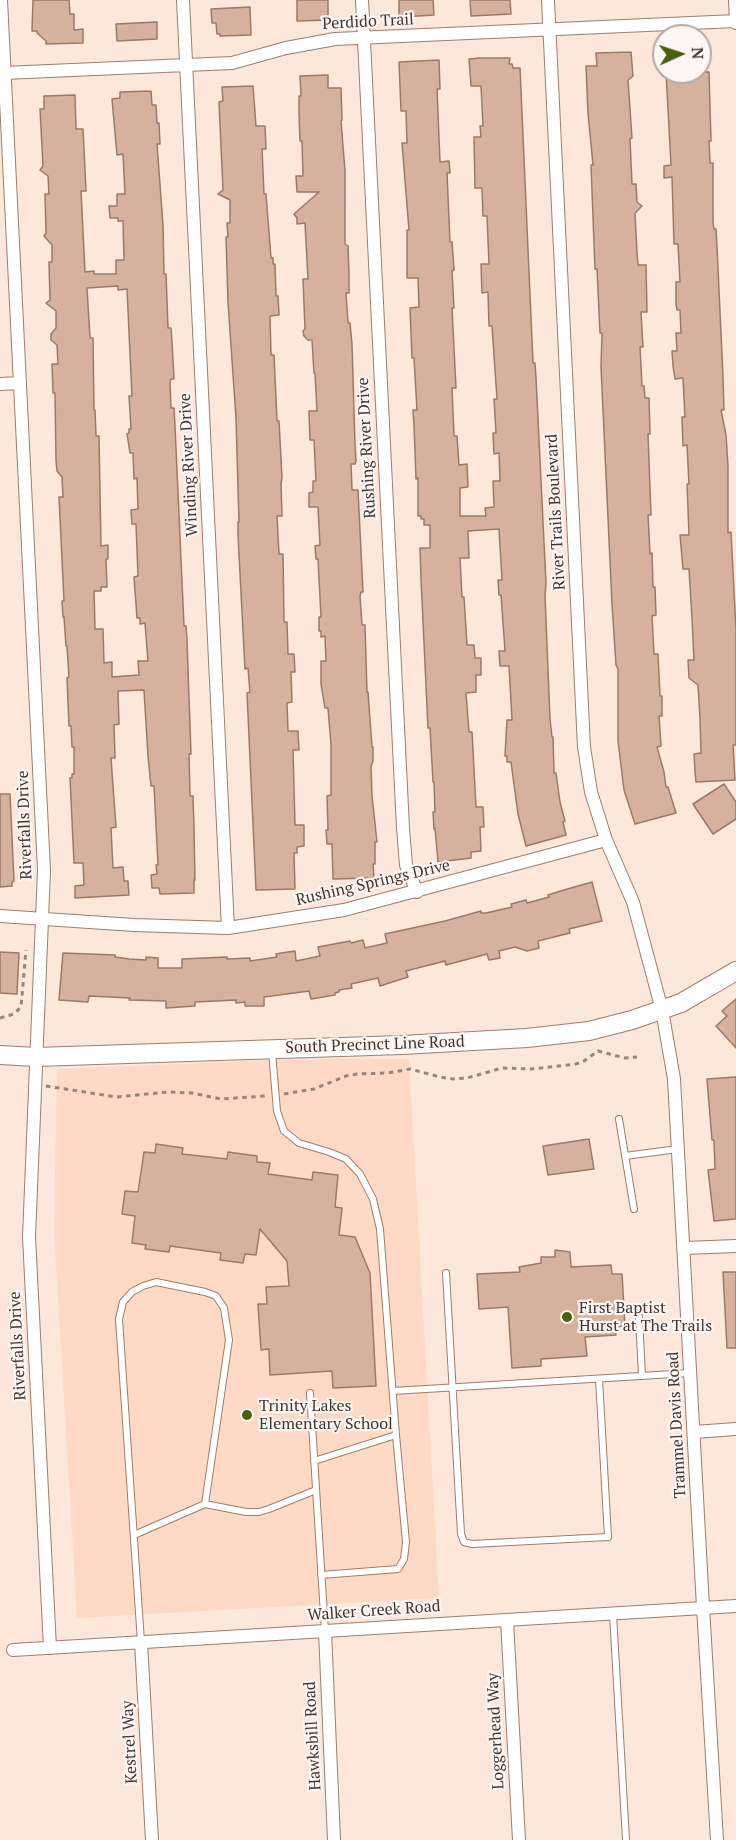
<!DOCTYPE html>
<html>
<head>
<meta charset="utf-8">
<style>
	body { margin:0 }
	#map { position:relative; width:736px; height:1840px; overflow:hidden; background:#fde6da; font-family:"PT Serif",serif }
	canvas { display:block }
	.north { position:absolute; left:652px; top:24px; width:60px; height:60px; box-sizing:border-box; background:#fef6f2; border:2px solid #b4a9a4; border-radius:50%; rotate:87deg; font-size:16px; font-weight:700; line-height:24px; text-align:center; color:#45362f }
	.north::after { content:''; display:block; margin:auto; width:21px; height:27px; background:#486110; clip-path:polygon(50% 0,100% 100%,50% 72%,0 100%) }
</style>
</head>
<body>
<div id="map">
<canvas width="736" height="1840"></canvas>
<div class="north">N</div>
</div>
<script>
const context = document.querySelector('canvas').getContext('2d');
context.lineJoin = 'round';
function fill(path, color) {
  context.fillStyle = color;
  context.fill(path, 'evenodd');
}
function shape(rows) {
  const path = new Path2D();
  for (const r of rows) {
    path.moveTo(r[0], r[1]);
    for (let i = 2; i < r.length; i += 2) path.lineTo(r[i], r[i + 1]);
  }
  return path;
}
function strokePath(path, color, width, dash) {
  context.strokeStyle = color;
  context.lineWidth = width;
  context.lineCap = dash ? 'butt' : 'round';
  context.setLineDash(dash || []);
  context.stroke(path);
}
function label(font, color, halo, rows, align = 'center') {
  context.font = font + ' "PT Serif",serif';
  context.lineWidth = 4.5;
  context.setLineDash([]);
  context.textBaseline = 'middle';
  context.strokeStyle = halo;
  context.fillStyle = color;
  for (const [text, x, y, turn = 0] of rows) {
    context.save();
    context.translate(x, y);
    context.rotate((+turn || 0) * Math.PI / 180);
    context.textAlign = isNaN(turn) ? turn : align;
    if (halo) context.strokeText(text, 0, 0);
    context.fillText(text, 0, 0);
    context.restore();
  }
}
fill(shape([
	[304,1059,409,1059,439,1598,77,1618,54,1231,57,1069]
]), '#fdd9c6');
const building = shape([
	[33,0,69,0,70,14,74,14,74,30,83,29,83,43,46,44,46,41,37,33,37,31,32,31,33,0],
	[297,0,328,0,328,20,297,21,297,0],
	[399,0,433,0,434,15,402,17,402,15,399,15,399,0],
	[470,0,510,0,511,14,471,16,470,0],
	[250,7,251,35,220,36,220,34,217,34,216,23,212,23,211,9,250,7],
	[157,22,157,39,117,41,116,24,157,22],
	[631,52,633,76,628,80,632,138,630,139,632,184,636,184,637,202,642,206,635,213,637,253,638,265,646,265,647,312,641,312,643,347,640,347,642,386,644,386,645,398,649,398,650,434,648,434,651,515,648,515,650,554,652,553,653,587,655,587,656,615,652,616,654,654,658,654,660,696,662,696,662,716,659,716,661,746,657,747,664,772,666,787,668,787,676,813,635,824,624,790,618,741,618,669,616,665,612,604,601,367,602,333,600,333,597,269,595,269,591,165,593,165,588,113,586,66,597,66,596,53,631,52],
	[480,58,510,58,509,64,512,64,513,68,520,68,533,363,535,363,536,378,546,583,545,596,550,719,552,737,553,737,554,773,556,773,560,802,565,821,563,822,566,835,526,846,518,814,511,762,507,762,507,756,505,756,507,720,512,720,509,666,500,666,499,651,505,651,501,595,499,595,498,580,502,580,499,529,468,531,469,558,460,558,462,597,464,597,467,645,474,645,475,658,481,658,481,675,476,675,476,692,466,693,469,732,472,732,476,807,483,807,484,827,480,827,481,851,471,852,471,858,438,862,435,828,434,829,433,812,435,812,434,782,433,782,430,728,428,728,421,579,420,548,430,548,430,525,424,525,424,519,421,519,421,516,418,516,418,478,416,479,414,425,413,410,417,410,414,358,412,358,410,308,419,307,418,278,407,278,407,230,409,230,402,143,407,143,406,111,401,111,399,62,439,60,440,89,437,89,440,162,449,161,450,173,447,173,450,242,452,242,454,270,452,271,454,308,452,308,456,388,452,388,454,436,457,436,459,465,467,464,468,487,460,488,460,516,486,516,485,508,494,507,493,481,500,481,499,453,494,454,493,433,496,433,494,399,497,399,492,326,489,326,488,292,482,293,481,264,489,264,487,216,483,216,482,188,475,188,474,137,481,137,480,126,483,126,481,86,471,86,469,59,480,58],
	[666,72,709,72,711,141,709,141,710,163,713,163,713,222,714,229,716,229,717,247,723,377,724,410,721,410,726,435,728,466,728,533,731,532,736,630,736,745,733,745,735,780,696,782,695,771,694,754,701,753,700,718,698,685,689,678,688,660,694,660,692,618,689,569,683,569,680,535,689,535,687,484,689,484,687,445,683,446,682,417,685,417,683,378,675,379,673,366,672,351,677,351,676,333,681,333,680,310,677,310,676,304,676,282,680,282,678,244,674,244,672,177,664,178,664,166,671,165,666,72],
	[328,75,328,88,341,88,342,120,341,121,345,171,345,244,348,246,349,272,349,293,346,293,348,323,350,323,352,344,355,445,356,461,355,464,351,464,352,490,358,490,363,592,361,592,360,596,362,625,365,625,367,692,368,692,372,747,373,747,373,761,371,766,372,796,377,842,375,842,375,864,373,864,374,878,333,879,332,844,327,844,326,830,328,830,327,796,331,795,331,744,328,708,325,708,321,684,321,661,326,661,325,636,321,637,321,631,319,631,319,617,321,617,318,559,316,559,315,546,320,545,318,507,309,507,309,493,313,492,313,481,316,481,314,440,310,440,309,411,317,411,315,373,314,373,312,340,308,340,304,336,303,331,305,329,303,279,308,279,305,223,297,224,297,218,294,214,319,192,297,192,296,176,303,176,302,141,300,141,299,113,299,96,301,96,300,76,328,75],
	[253,86,256,126,265,126,266,149,262,149,264,194,266,194,271,258,273,258,273,264,275,264,276,296,278,296,279,315,270,316,271,355,274,355,277,421,279,421,282,478,281,483,282,516,277,516,279,554,283,554,284,622,287,622,288,654,294,654,295,672,291,672,292,702,287,703,288,731,298,731,299,750,293,750,295,825,304,825,304,846,297,847,297,853,294,853,295,889,256,890,247,693,250,692,248,668,245,669,238,535,238,522,239,522,236,418,228,302,226,237,228,237,227,223,230,223,230,200,218,194,223,190,219,102,223,101,222,87,253,86],
	[151,91,152,105,156,105,157,123,159,123,160,144,157,144,163,225,164,274,166,274,168,328,171,328,172,342,174,379,171,379,170,382,171,408,174,408,175,426,184,626,186,626,187,640,191,754,189,754,190,796,193,796,194,828,195,880,194,880,194,893,160,894,159,888,152,888,151,875,157,874,156,865,158,865,156,825,154,786,151,786,148,756,144,690,118,691,119,724,114,725,115,758,111,758,116,827,111,828,113,868,123,867,124,881,128,881,129,895,75,898,75,886,84,885,83,863,74,863,70,778,72,778,72,774,74,774,74,747,72,747,71,726,69,726,67,678,69,677,67,646,66,646,64,617,63,617,62,601,64,601,59,497,63,497,62,477,57,471,56,461,55,393,53,393,52,364,58,364,57,345,51,340,51,334,56,328,56,311,46,303,50,300,49,262,52,262,52,245,44,236,46,233,45,194,49,194,48,176,40,170,43,166,40,109,44,109,44,96,75,95,76,129,83,129,86,191,81,191,85,272,94,271,94,274,116,274,116,260,124,260,123,221,118,221,118,218,110,218,109,206,117,206,117,194,125,194,123,154,117,155,112,99,120,98,120,92,151,91],
	[118,286,118,290,127,289,132,396,129,396,131,429,129,429,129,433,127,434,130,453,133,453,134,479,137,478,138,509,131,510,132,524,136,524,138,576,134,577,137,618,140,618,140,624,145,623,148,661,138,661,139,675,112,677,112,662,104,663,103,629,95,629,94,591,101,591,101,587,107,587,106,559,108,559,108,545,101,546,99,436,96,436,95,410,94,410,93,338,90,338,87,288,118,286],
	[724,784,736,802,736,819,713,834,693,804,724,784],
	[0,794,10,794,14,881,12,882,12,886,0,887,0,794],
	[592,882,602,921,569,929,570,933,538,941,539,948,527,951,515,947,499,951,500,958,489,960,487,954,446,965,445,961,406,971,408,977,380,986,378,978,351,984,352,988,339,990,339,992,335,993,335,995,311,999,309,991,264,997,264,1006,245,1006,245,1002,236,1003,236,1000,195,1002,195,1006,166,1008,166,1001,129,1000,130,998,89,996,88,1002,59,1000,63,953,115,955,115,957,129,959,146,960,146,957,158,958,158,968,182,968,182,959,227,957,227,959,250,958,250,961,277,957,276,954,281,953,295,951,296,961,320,956,318,947,350,941,351,943,363,940,365,948,387,943,385,934,445,921,481,911,481,913,486,913,512,907,511,904,526,900,527,903,549,897,548,895,564,890,592,882],
	[0,952,19,953,17,994,0,993,0,952],
	[736,999,736,1048,716,1026,727,1016,722,1011,736,999],
	[736,1077,736,1219,714,1221,708,1170,715,1169,714,1140,712,1140,707,1079,736,1077],
	[589,1139,594,1169,548,1175,543,1146,589,1139],
	[156,1144,183,1148,182,1154,227,1159,228,1152,257,1156,257,1162,270,1163,268,1174,312,1180,313,1172,338,1175,335,1207,342,1208,339,1235,355,1237,370,1273,376,1386,333,1388,332,1371,270,1375,269,1349,261,1350,258,1304,267,1304,266,1287,289,1286,287,1261,260,1229,256,1255,245,1254,243,1263,220,1260,221,1253,170,1246,169,1252,145,1249,146,1245,132,1243,135,1216,122,1214,125,1191,138,1192,144,1152,155,1153,156,1144],
	[555,1250,570,1252,571,1267,611,1265,612,1274,622,1274,625,1326,615,1327,616,1335,585,1337,587,1356,541,1359,541,1366,512,1368,508,1307,479,1309,477,1274,520,1272,519,1267,541,1263,541,1257,555,1257,555,1250],
	[723,1272,736,1272,736,1348,727,1348,723,1272]
]);
fill(building, '#d5b19e');
strokePath(building, '#9c7a69', 1.5);
const lane = shape([
	[272,1052,277,1111,284,1131,299,1143,329,1152,346,1159,360,1174,373,1199,380,1229,396,1435,314,1461],
	[619,1119,634,1209],
	[625,1156,678,1149],
	[446,1273,461,1534,464,1542,472,1544,608,1537,599,1379],
	[639,1317,642,1376],
	[393,1391,690,1373],
	[310,1393,325,1631],
	[134,1535,205,1504,246,1512,259,1512,269,1509,316,1490],
	[321,1575,398,1569,404,1559,406,1542,396,1435],
	[613,1614,626,1840],
	[141,1642,119,1319,123,1302,132,1292,143,1286,156,1282,205,1292,216,1296,224,1308,229,1340,205,1504]
]);
const street = shape([
	[1,0,44,870,29,1237,50,1648],
	[183,0,228,928],
	[362,0,403,828,406,865,417,892],
	[548,0,584,747,591,792,606,840,633,902,662,1010,674,1079,703,1607,717,1840],
	[735,0,736,23],
	[4,73,232,63,286,48,335,39,736,21],
	[0,384,20,383],
	[0,916,134,925,228,928,344,910,606,840],
	[685,1248,736,1246],
	[694,1432,736,1429],
	[507,1620,519,1840],
	[325,1631,334,1840],
	[141,1642,152,1840],
	[13,1650,736,1606]
]);
const secondary = shape([
	[0,1055,36,1057,402,1045,527,1038,589,1031,632,1020,681,1003,736,971]
]);
strokePath(lane, '#9f7d6c', 8);
strokePath(street, '#9f7d6c', 14);
strokePath(secondary, '#9f7d6c', 20);
strokePath(shape([
	[0,1018,14,1014,21,1007,26,950],
	[46,1086,116,1097,168,1092,192,1093,221,1099,265,1096],
	[284,1094,314,1089,346,1076,357,1074,388,1073,410,1069,440,1077,453,1079,467,1078,502,1068,531,1069,576,1064,584,1061,598,1051,625,1058,637,1057]
]), '#98857c', 3, [4.5, 4.5]);
strokePath(lane, '#fff', 6);
strokePath(street, '#fff', 12);
strokePath(secondary, '#fff', 18);
for (const [x, y, r, color] of [
	[567,1317,6,"#486110"],
	[247,1415,6,"#486110"]
]) {
  const dot = new Path2D();
  dot.arc(x, y, r, 0, 2 * Math.PI);
  context.fillStyle = color;
  context.fill(dot);
  strokePath(dot, '#fef6f2', 2);
}
label('16px', '#45362f', '#fef6f2', [
	["Perdido Trail",368,22,-3],
	["Rushing River Drive",367,448,-93],
	["Winding River Drive",189,465,-93],
	["River Trails Boulevard",556,512,-93],
	["Riverfalls Drive",25,825,-92],
	["Rushing Springs Drive",373,883,-13],
	["South Precinct Line Road",375,1045,-2],
	["Riverfalls Drive",18,1346,-93],
	["Trammel Davis Road",677,1425,-93],
	["Walker Creek Road",374,1611,-4],
	["Loggerhead Way",496,1731,-93],
	["Hawksbill Road",313,1736,-93],
	["Kestrel Way",130,1742,-93]
]);
label('16px', '#45362f', '#fef6f2', [
	["First Baptist",579,1308],
	["Hurst at The Trails",579,1326],
	["Trinity Lakes",259,1406],
	["Elementary School",259,1424]
], 'left');
</script>
</body>
</html>
